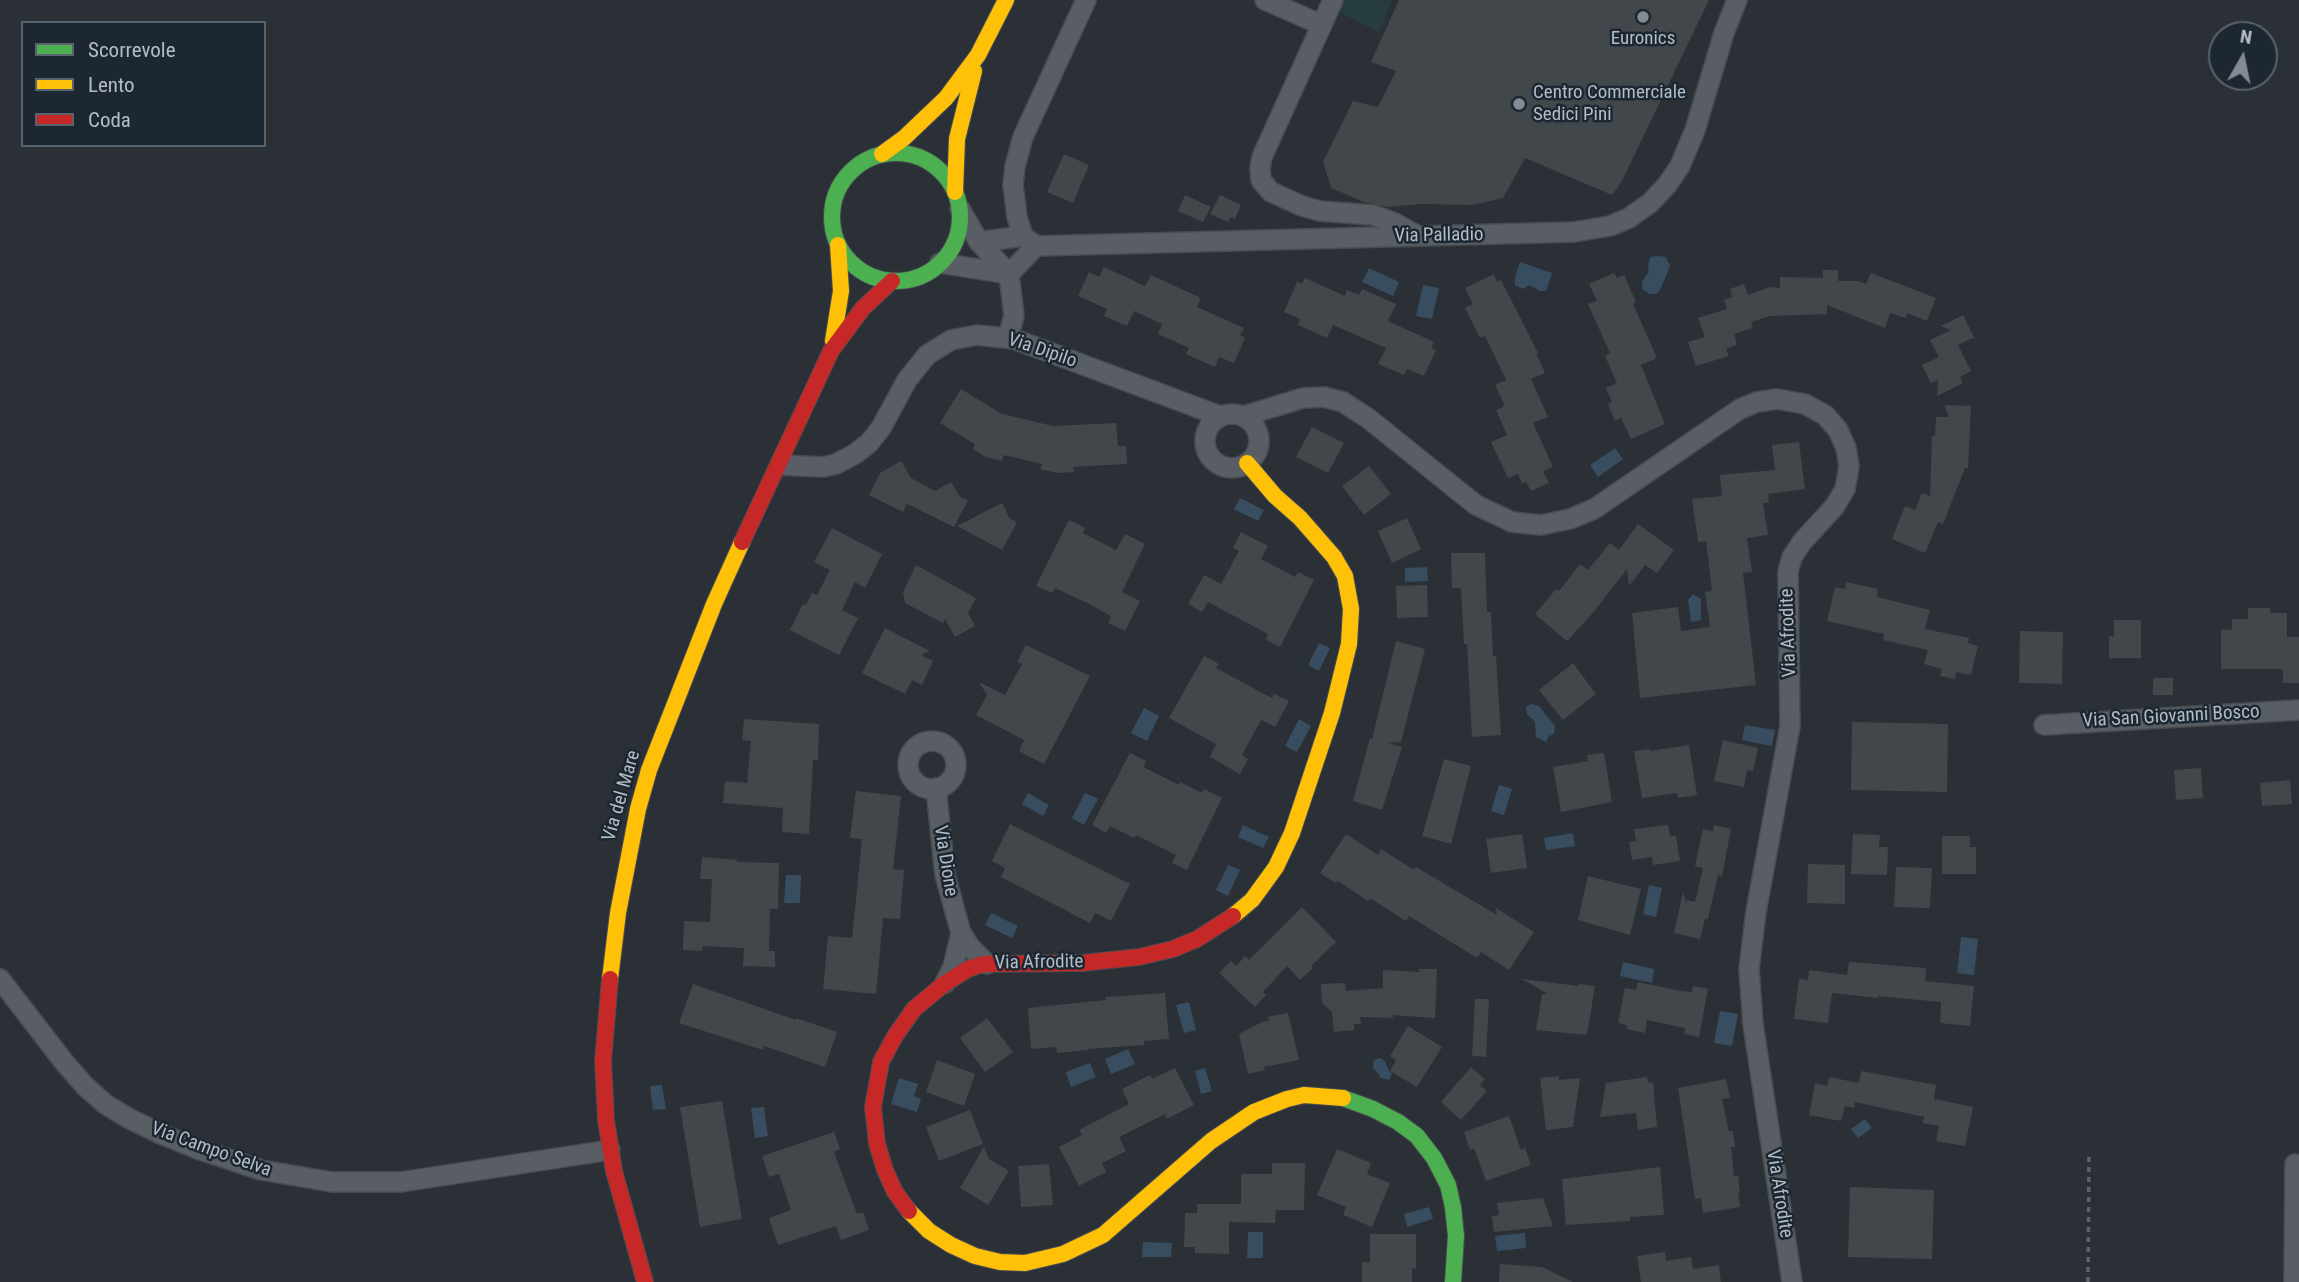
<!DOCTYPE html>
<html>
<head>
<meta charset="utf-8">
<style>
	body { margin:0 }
	#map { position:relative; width:2299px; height:1282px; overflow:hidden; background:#2a3036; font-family:"Roboto Condensed",sans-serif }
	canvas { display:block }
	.legend { position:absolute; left:21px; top:21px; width:245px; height:126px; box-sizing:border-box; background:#1d2731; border:2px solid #59636d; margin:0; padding:9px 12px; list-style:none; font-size:21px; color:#b3bdc7 }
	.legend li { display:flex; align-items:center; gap:14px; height:35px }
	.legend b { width:35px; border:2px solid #59636d }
	.north { position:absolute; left:2208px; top:21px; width:70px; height:70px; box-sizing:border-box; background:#1d2731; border:2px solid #59636d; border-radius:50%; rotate:9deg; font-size:19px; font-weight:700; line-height:28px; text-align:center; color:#b3bdc7 }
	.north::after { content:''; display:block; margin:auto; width:24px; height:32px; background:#838c94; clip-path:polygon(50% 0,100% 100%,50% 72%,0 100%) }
</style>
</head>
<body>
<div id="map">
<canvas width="2299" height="1282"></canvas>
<ul class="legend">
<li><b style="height:9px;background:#4caf50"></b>Scorrevole</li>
<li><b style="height:9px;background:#ffc107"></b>Lento</li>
<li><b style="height:9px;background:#c62828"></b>Coda</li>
</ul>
<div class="north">N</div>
</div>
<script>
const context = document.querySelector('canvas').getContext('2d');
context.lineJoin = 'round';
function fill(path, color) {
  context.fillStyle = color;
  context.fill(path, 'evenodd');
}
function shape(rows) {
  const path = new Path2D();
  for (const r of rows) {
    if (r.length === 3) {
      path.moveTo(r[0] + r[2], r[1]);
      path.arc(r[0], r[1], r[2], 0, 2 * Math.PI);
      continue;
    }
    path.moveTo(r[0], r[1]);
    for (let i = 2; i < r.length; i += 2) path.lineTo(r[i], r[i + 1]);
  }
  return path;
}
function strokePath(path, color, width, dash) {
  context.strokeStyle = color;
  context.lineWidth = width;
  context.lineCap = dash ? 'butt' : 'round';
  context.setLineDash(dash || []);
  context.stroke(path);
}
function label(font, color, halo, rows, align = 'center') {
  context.font = font + ' "Roboto Condensed",sans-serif';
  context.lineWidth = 5;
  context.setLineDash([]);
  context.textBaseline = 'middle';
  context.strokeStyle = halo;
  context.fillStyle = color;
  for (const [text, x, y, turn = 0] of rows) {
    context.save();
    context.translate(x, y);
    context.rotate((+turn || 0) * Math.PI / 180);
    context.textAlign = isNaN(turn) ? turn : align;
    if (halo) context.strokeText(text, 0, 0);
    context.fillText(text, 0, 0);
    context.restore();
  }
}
fill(shape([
	[1339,0,1392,0,1379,32,1335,10]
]), '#273c3d');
fill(shape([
	[1658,256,1666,257,1670,266,1660,290,1656,294,1650,294,1642,289,1642,282,1648,273,1649,260,1651,257],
	[1520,262,1552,273,1546,291,1540,291,1529,285,1523,289,1515,285,1515,277],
	[1369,268,1399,282,1393,296,1362,282],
	[1423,285,1439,288,1432,319,1416,316],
	[1615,448,1623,459,1598,477,1590,465],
	[1240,498,1264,510,1258,521,1234,509],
	[1427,567,1428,581,1405,582,1405,568],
	[1693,594,1701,599,1701,620,1691,622,1688,600],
	[1319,643,1330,648,1319,671,1308,665],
	[1531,704,1539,706,1555,726,1554,734,1549,736,1546,742,1536,737,1535,722,1527,714,1526,707],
	[1144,708,1159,716,1147,741,1131,733],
	[1299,719,1311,726,1297,752,1285,746],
	[1745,725,1775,730,1772,746,1742,740],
	[1499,785,1512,789,1504,815,1491,811],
	[1028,793,1049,805,1043,816,1022,804],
	[1085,793,1098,799,1084,825,1072,818],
	[1243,825,1269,837,1263,848,1238,837],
	[1573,833,1575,846,1546,850,1544,838],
	[1228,865,1240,870,1228,896,1216,890],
	[786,875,801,875,800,903,784,903],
	[1649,885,1662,888,1656,917,1643,914],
	[991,913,1018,926,1012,938,985,925],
	[1961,937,1978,939,1974,975,1957,973],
	[1623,962,1654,969,1652,983,1620,976],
	[1189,1002,1196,1030,1184,1033,1176,1005],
	[1720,1011,1738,1014,1732,1046,1714,1043],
	[1128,1049,1135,1064,1111,1074,1105,1059],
	[1380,1058,1385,1061,1388,1069,1392,1074,1389,1080,1381,1078,1373,1067,1374,1060],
	[1090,1063,1096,1077,1071,1087,1066,1072],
	[1205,1068,1212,1091,1201,1094,1195,1071],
	[899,1078,918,1084,914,1096,921,1099,917,1112,891,1104],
	[662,1085,666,1109,653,1110,650,1086],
	[764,1107,768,1136,755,1138,751,1108],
	[1865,1119,1872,1128,1858,1138,1851,1129],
	[1429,1207,1433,1219,1407,1227,1404,1214],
	[1248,1232,1263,1232,1263,1258,1247,1258],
	[1525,1233,1526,1248,1497,1251,1495,1236],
	[1143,1242,1172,1243,1171,1257,1142,1257]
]), '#394d60');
fill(shape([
	[1399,0,1709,0,1621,183,1612,195,1525,158,1503,198,1473,205,1422,204,1387,207,1364,202,1331,188,1323,162,1353,101,1378,107,1396,71,1371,62],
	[1064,154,1089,165,1073,203,1047,192],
	[1185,195,1211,207,1203,222,1178,211],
	[1220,195,1241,205,1235,219,1231,217,1228,222,1210,214],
	[1104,267,1145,286,1151,275,1201,298,1197,307,1244,328,1240,335,1245,338,1234,363,1219,357,1215,367,1186,354,1189,348,1158,334,1162,324,1134,311,1127,326,1104,316,1107,309,1078,296,1089,272,1099,277],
	[1823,270,1838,270,1838,281,1857,281,1866,284,1871,273,1936,298,1927,321,1907,313,1905,318,1890,313,1885,328,1827,305,1827,314,1770,316,1751,322,1753,328,1734,334,1737,345,1726,349,1729,356,1696,366,1688,342,1705,337,1698,318,1727,309,1724,300,1732,297,1730,289,1744,284,1748,295,1770,287,1780,288,1780,277,1823,278],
	[1614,273,1617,278,1624,275,1636,302,1633,304,1657,358,1641,365,1665,424,1631,439,1621,418,1615,421,1608,404,1612,402,1606,388,1617,383,1605,356,1610,353,1588,304,1597,301,1589,284],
	[1494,274,1497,282,1501,280,1523,323,1538,353,1537,355,1545,373,1531,379,1548,417,1533,423,1553,467,1543,471,1549,483,1531,491,1526,482,1522,484,1518,474,1508,478,1491,442,1507,435,1496,410,1505,406,1495,385,1506,380,1485,336,1480,338,1465,308,1473,304,1465,288],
	[1305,278,1345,296,1347,290,1359,295,1362,289,1396,304,1388,321,1434,342,1431,348,1436,350,1424,376,1407,369,1404,375,1378,364,1386,348,1333,325,1327,338,1298,325,1300,319,1284,312,1297,282,1302,284],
	[1963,315,1975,339,1972,338,1958,345,1971,371,1960,377,1963,383,1937,396,1938,380,1931,383,1922,365,1939,357,1930,340,1951,330,1941,326],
	[961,389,1002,414,1053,426,1116,423,1118,446,1126,446,1127,464,1073,467,1074,472,1058,473,1040,469,1042,464,1004,455,1002,461,986,457,973,449,975,444,940,423],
	[1944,405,1971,406,1968,468,1965,468,1943,524,1938,522,1925,553,1892,539,1905,506,1915,510,1922,493,1930,496,1932,436,1935,436,1936,417,1949,417],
	[1312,427,1344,443,1328,473,1296,457],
	[1799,442,1805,489,1768,494,1769,503,1763,503,1768,535,1747,538,1752,572,1743,573,1756,685,1640,698,1632,613,1678,607,1681,631,1710,627,1705,592,1712,591,1706,541,1698,542,1692,499,1722,496,1720,475,1775,470,1772,445],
	[901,461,911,478,935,491,951,482,960,497,968,500,954,527,907,504,903,512,869,495,880,473],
	[1369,466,1391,494,1364,515,1342,486],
	[1002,503,1010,519,1017,522,1002,550,957,526],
	[1407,518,1421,549,1392,563,1378,531],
	[1069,520,1085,528,1083,533,1116,550,1125,534,1145,544,1122,592,1140,601,1125,631,1108,623,1111,616,1091,605,1055,588,1052,593,1036,586],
	[1638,524,1674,550,1657,573,1645,565,1629,586,1627,569,1592,614,1567,641,1535,614,1556,589,1559,591,1580,564,1588,570,1610,543,1619,550],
	[832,528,882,554,865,588,855,582,842,610,858,618,839,655,790,630,803,604,806,605,812,593,817,595,830,570,814,562],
	[1241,532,1268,546,1261,559,1295,577,1298,572,1314,580,1280,647,1266,640,1268,634,1208,602,1202,612,1188,604,1204,575,1221,584,1239,551,1233,548],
	[1451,553,1485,553,1487,612,1491,612,1493,656,1496,656,1501,735,1472,737,1467,644,1464,644,1461,588,1452,588],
	[916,565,976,598,968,613,975,626,955,637,945,619,943,623,905,603,903,592],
	[1846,582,1878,589,1877,597,1930,610,1925,629,1969,638,1968,643,1978,646,1971,675,1956,672,1955,679,1940,676,1942,669,1924,664,1928,650,1883,640,1884,634,1827,621,1835,587,1845,589],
	[1427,585,1428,617,1397,618,1396,586],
	[2248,608,2270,608,2270,613,2287,613,2287,637,2299,637,2299,683,2283,683,2283,669,2221,669,2221,629,2232,630,2232,619,2248,619],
	[2114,620,2141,620,2141,658,2109,658,2109,636,2114,637],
	[885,628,930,651,921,655,933,661,922,685,912,680,905,694,862,673],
	[2020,631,2063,632,2062,684,2019,683],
	[1396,641,1425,649,1401,742,1388,743,1402,747,1382,810,1353,801,1370,738,1372,739],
	[1026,645,1090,676,1044,764,1019,751,1024,740,976,715,987,695,979,682,1005,695,1022,664,1017,662],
	[1204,656,1219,664,1216,668,1251,687,1272,698,1274,694,1289,701,1275,727,1261,720,1242,755,1248,759,1240,774,1210,757,1216,744,1169,718],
	[1573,663,1596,694,1563,720,1539,690],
	[2153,678,2173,678,2173,695,2153,695],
	[744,719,819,724,818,760,813,760,809,834,782,832,783,808,723,803,725,781,747,783,751,741,742,740],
	[1852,722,1948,724,1947,792,1851,790],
	[1723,740,1758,748,1753,771,1747,770,1744,787,1714,781],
	[1689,745,1697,795,1678,798,1677,793,1642,798,1634,751,1650,749,1650,751],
	[1130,753,1146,761,1143,767,1179,785,1180,782,1202,793,1204,789,1222,798,1187,870,1172,863,1176,855,1136,835,1134,838,1110,826,1106,833,1092,825],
	[1604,753,1612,802,1561,812,1553,767,1588,761,1587,755],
	[1444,759,1471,766,1451,844,1422,836],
	[2201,768,2203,798,2176,800,2174,770],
	[2290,780,2292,804,2262,806,2260,783],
	[856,791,901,796,893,869,904,870,900,919,883,918,876,994,823,989,828,936,852,938,862,839,850,838],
	[1010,824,1130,884,1111,921,1095,913,1090,923,1001,877,1005,868,992,861],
	[1668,825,1670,836,1676,836,1680,861,1653,865,1652,857,1632,860,1629,842,1636,841,1634,829],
	[1714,825,1731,829,1722,876,1718,875,1708,919,1705,919,1700,939,1674,933,1683,892,1686,904,1687,900,1695,902,1703,868,1695,866,1703,829,1713,831],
	[1346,834,1378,855,1381,849,1414,870,1416,867,1497,915,1496,908,1534,932,1509,970,1481,952,1477,958,1409,916,1406,921,1370,898,1368,901,1338,881,1336,883,1320,873],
	[1522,834,1527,868,1491,873,1486,839],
	[1853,834,1880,835,1879,847,1888,847,1887,875,1851,874],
	[1942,836,1970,836,1970,847,1976,847,1976,874,1942,874],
	[702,857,737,860,737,862,779,863,778,909,770,909,769,951,775,951,775,967,743,966,744,948,703,946,702,951,683,950,684,921,710,922,712,879,700,879],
	[1808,864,1845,865,1845,904,1807,903],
	[1896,867,1932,868,1930,908,1894,907],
	[1588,876,1641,889,1630,935,1578,920],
	[1302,907,1336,942,1311,966,1313,968,1300,980,1287,966,1263,992,1266,995,1255,1007,1219,973,1231,961,1236,966,1245,956,1249,960],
	[1849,962,1926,968,1925,981,1974,986,1970,1026,1940,1023,1941,1002,1878,996,1878,998,1832,993,1828,1023,1794,1019,1799,979,1808,980,1809,970,1847,975],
	[1419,969,1437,969,1435,1018,1390,1015,1395,1018,1360,1017,1361,1024,1354,1024,1354,1030,1334,1032,1332,1012,1322,1003,1321,984,1345,983,1346,991,1383,988,1383,970,1419,972],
	[1522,979,1579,986,1579,984,1595,986,1587,1035,1536,1030,1542,994,1548,994],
	[1638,982,1681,991,1692,992,1693,986,1708,989,1699,1037,1684,1034,1685,1028,1647,1020,1645,1033,1627,1029,1627,1025,1618,1023,1625,988,1636,990],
	[693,984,796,1020,796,1018,837,1032,825,1067,764,1046,763,1050,679,1023],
	[1165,993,1169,1039,1144,1041,1144,1045,1088,1049,1088,1050,1057,1053,1056,1047,1031,1049,1028,1008,1106,1000,1105,997],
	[1475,999,1489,999,1486,1057,1472,1056],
	[1288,1013,1299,1060,1264,1067,1265,1070,1248,1074,1239,1034,1262,1022,1270,1020,1267,1017],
	[987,1018,1013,1052,985,1072,960,1038],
	[1408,1026,1442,1047,1417,1087,1390,1071,1396,1060,1390,1056],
	[937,1060,975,1074,964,1106,926,1092],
	[1471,1067,1485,1079,1480,1085,1487,1091,1461,1120,1441,1102],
	[1175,1068,1194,1105,1167,1119,1165,1114,1119,1137,1126,1151,1102,1163,1106,1172,1079,1186,1059,1147,1082,1135,1079,1130,1129,1104,1122,1089,1150,1075,1152,1079],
	[1861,1071,1936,1085,1934,1099,1973,1107,1965,1146,1936,1141,1939,1126,1923,1123,1924,1117,1855,1102,1854,1108,1845,1106,1841,1121,1809,1115,1815,1083,1827,1086,1829,1077,1859,1083],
	[1559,1076,1559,1080,1580,1078,1573,1127,1546,1130,1540,1078],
	[1647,1077,1648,1083,1653,1082,1657,1127,1638,1130,1636,1113,1600,1117,1606,1083],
	[1726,1079,1730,1098,1722,1099,1729,1131,1733,1131,1735,1147,1731,1147,1734,1176,1738,1176,1740,1193,1738,1193,1740,1207,1703,1213,1701,1198,1695,1199,1678,1088],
	[722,1101,742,1219,700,1227,680,1107],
	[970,1110,983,1144,939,1161,926,1127],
	[1509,1116,1521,1150,1525,1148,1531,1165,1486,1181,1474,1148,1470,1150,1464,1132],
	[834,1132,840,1149,834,1152,857,1214,863,1212,869,1230,841,1240,836,1226,778,1245,769,1218,791,1210,779,1174,769,1177,762,1156],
	[984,1147,989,1159,1009,1171,988,1205,960,1188],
	[1337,1149,1371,1163,1367,1174,1390,1183,1372,1227,1343,1215,1346,1207,1317,1195],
	[1272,1163,1305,1163,1304,1210,1276,1210,1275,1223,1229,1222,1229,1254,1195,1253,1195,1247,1184,1247,1185,1213,1197,1213,1197,1204,1241,1204,1241,1174,1272,1174],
	[1049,1164,1053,1205,1021,1207,1018,1166],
	[1660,1167,1664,1215,1630,1217,1630,1221,1566,1225,1562,1179],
	[1850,1187,1934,1190,1932,1259,1848,1257],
	[1543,1198,1553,1226,1494,1232,1492,1216,1499,1215,1497,1203],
	[1370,1234,1416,1234,1416,1269,1412,1268,1412,1282,1362,1282,1362,1262,1370,1262],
	[1665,1252,1666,1261,1691,1257,1693,1269,1719,1265,1721,1282,1641,1282,1637,1256],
	[1500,1264,1542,1267,1573,1282,1499,1282]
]), '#42474c');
const street = shape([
	[1265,0,1322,25],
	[1333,0,1262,157,1260,168,1261,180,1271,192,1302,206,1320,211,1373,215,1395,223,1418,236],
	[960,209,979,242,1009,274,1014,316,1010,330,1006,337],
	[979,242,1023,236],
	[1036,246,1023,236,1017,217,1013,185,1015,166,1023,137,1086,0],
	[940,263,1009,274],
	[1009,274,1036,246,1574,232,1610,226,1629,218,1650,203,1667,185,1680,166,1695,130,1724,33,1737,0],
	[1232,441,27],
	[1244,416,1303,398,1324,397,1343,402,1369,419,1476,505,1512,522,1541,525,1570,519,1594,509,1740,409,1757,402,1777,399,1805,404,1825,415,1838,430,1846,448,1849,466,1845,489,1835,506,1802,542,1792,557,1788,572,1790,726,1756,912,1749,969,1753,1024,1792,1282],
	[780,465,823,467,836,464,855,454,869,443,881,428,907,380,927,355,951,340,977,335,1014,339,1220,416],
	[2044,725,2299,710],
	[932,765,24],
	[936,788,945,875,961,933],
	[0,979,64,1062,85,1086,105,1104,128,1118,161,1134,198,1149,261,1170,332,1182,401,1182,610,1150],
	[945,983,953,967,961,933,970,947,987,964],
	[2294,1282,2295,1164]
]);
const fast = shape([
	[896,217,64],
	[1343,1098,1373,1109,1398,1122,1417,1136,1434,1158,1448,1185,1453,1207,1456,1236,1453,1282]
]);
const slow = shape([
	[882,154,904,138,946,98,978,55,1006,0],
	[955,192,957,139,974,71],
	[833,341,841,291,838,245],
	[1233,916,1252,900,1276,867,1292,833,1332,713,1349,644,1351,609,1345,576,1334,557,1300,518,1275,496,1247,463],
	[610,979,618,913,638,809,649,770,714,604,742,542],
	[909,1211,929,1231,951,1245,975,1256,1000,1262,1025,1263,1063,1254,1103,1235,1211,1141,1254,1112,1287,1099,1304,1095,1343,1098]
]);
const jam = shape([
	[742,542,831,351,863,308,892,281],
	[610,979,603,1061,606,1120,614,1171,645,1282],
	[909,1211,895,1192,885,1170,877,1144,873,1107,881,1062,895,1036,914,1009,944,984,968,969,983,964,1082,963,1139,957,1173,949,1197,939,1233,916]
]);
strokePath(street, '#484c51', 22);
strokePath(fast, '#484c51', 18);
strokePath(slow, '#484c51', 18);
strokePath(jam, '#484c51', 18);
strokePath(shape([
	[2088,1282,2089,1156]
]), '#5d6368', 3.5, [5, 5]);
strokePath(street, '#595e65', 19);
strokePath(fast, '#4caf50', 16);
strokePath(slow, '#ffc107', 16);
strokePath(jam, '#c62828', 16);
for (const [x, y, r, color] of [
	[1643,17,7,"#838c94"],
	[1519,104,7,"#838c94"]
]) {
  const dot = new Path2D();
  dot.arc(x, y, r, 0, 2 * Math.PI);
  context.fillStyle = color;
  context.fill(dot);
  strokePath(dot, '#1d2731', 2.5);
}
label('19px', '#b3bdc7', '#1d2731', [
	["Euronics",1643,39],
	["Centro Commerciale",1533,93,"left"],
	["Sedici Pini",1533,115,"left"]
]);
label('19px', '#b3bdc7', '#1d2731', [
	["Via Palladio",1439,236,-1],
	["Via Dipilo",1042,351,19],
	["Via Afrodite",1789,633,-92],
	["Via San Giovanni Bosco",2171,717,-3],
	["Via del Mare",622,796,-74],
	["Via Dione",945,861,81],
	["Via Afrodite",1039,963,-1],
	["Via Campo Selva",211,1150,20],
	["Via Afrodite",1779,1194,81]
]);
</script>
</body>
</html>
